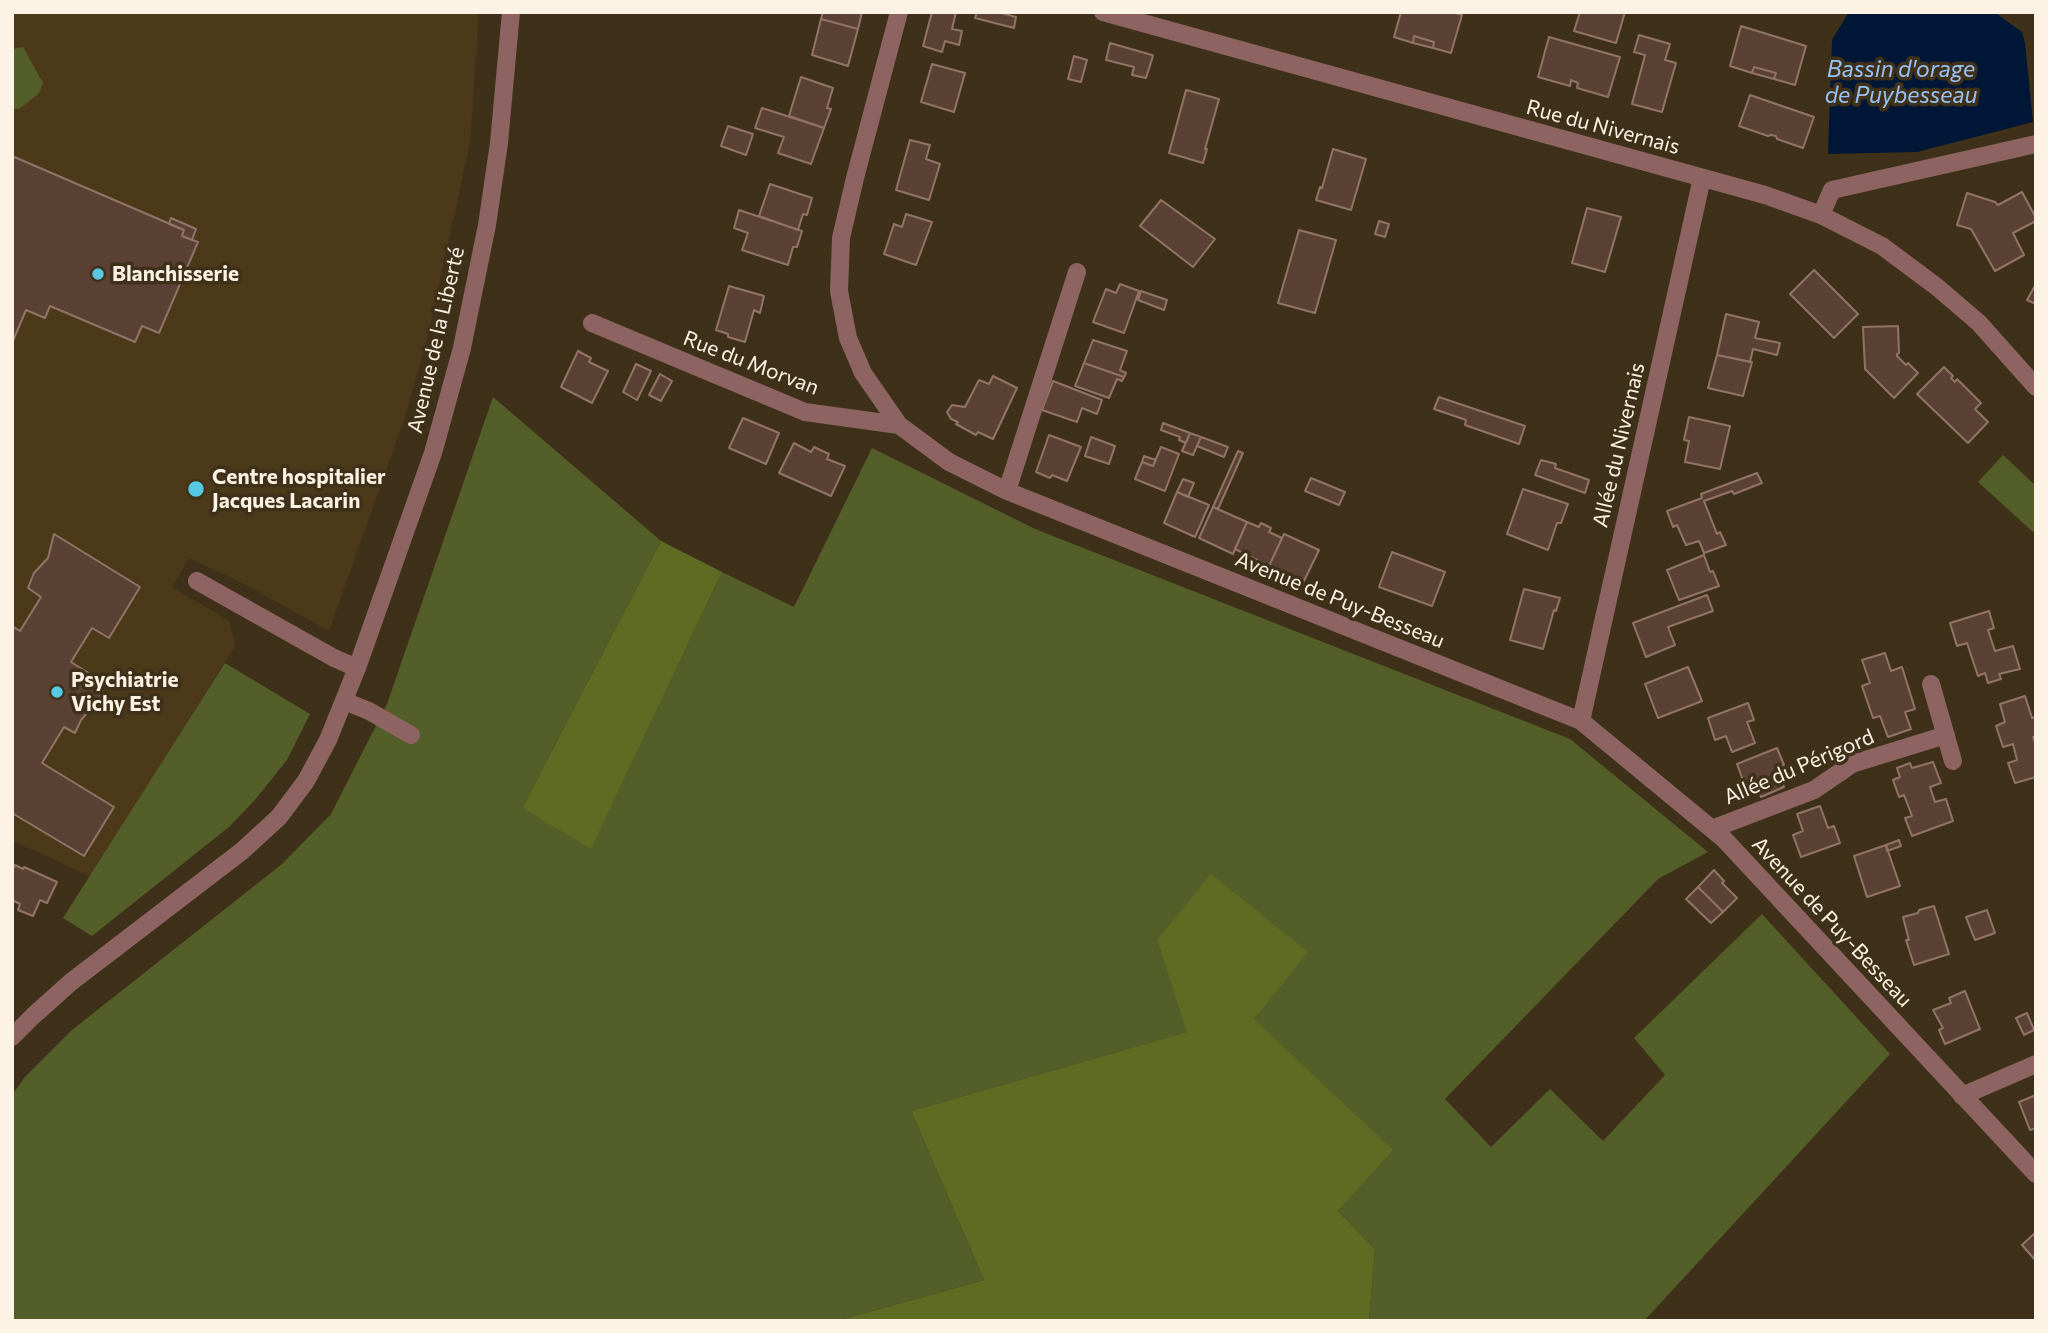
<!DOCTYPE html>
<html>
<head>
<meta charset="utf-8">
<style>
	body { margin:0 }
	#map { position:relative; width:2048px; height:1333px; overflow:hidden; background:#3f3119; font-family:Commissioner,sans-serif }
	canvas { display:block }
	.frame { position:absolute; inset:0; border:14px solid #fcf3e5; pointer-events:none }
</style>
</head>
<body>
<div id="map">
<canvas width="2048" height="1333"></canvas>
<div class="frame"></div>
</div>
<script>
const context = document.querySelector('canvas').getContext('2d');
context.lineJoin = 'round';
function fill(path, color) {
  context.fillStyle = color;
  context.fill(path, 'evenodd');
}
function shape(rows) {
  const path = new Path2D();
  for (const r of rows) {
    path.moveTo(r[0], r[1]);
    for (let i = 2; i < r.length; i += 2) path.lineTo(r[i], r[i + 1]);
  }
  return path;
}
function strokePath(path, color, width, dash) {
  context.strokeStyle = color;
  context.lineWidth = width;
  context.lineCap = dash ? 'butt' : 'round';
  context.setLineDash(dash || []);
  context.stroke(path);
}
function label(font, color, halo, rows, align = 'center') {
  context.font = font + ' Commissioner,sans-serif';
  context.lineWidth = 7;
  context.setLineDash([]);
  context.textBaseline = 'middle';
  context.strokeStyle = halo;
  context.fillStyle = color;
  for (const [text, x, y, turn = 0] of rows) {
    context.save();
    context.translate(x, y);
    context.rotate((+turn || 0) * Math.PI / 180);
    context.textAlign = isNaN(turn) ? turn : align;
    if (halo) context.strokeText(text, 0, 0);
    context.fillText(text, 0, 0);
    context.restore();
  }
}
fill(shape([
	[12,12,479,12,470,143,427,339,404,420,329,631,246,585,189,558,172,587,229,621,235,646,91,877,12,840]
]), '#4b391a');
fill(shape([
	[23,47,43,83,39,93,32,99,19,109,12,109,12,49],
	[493,397,661,541,522,808,591,848,722,572,794,607,872,448,1035,529,1570,739,1708,852,1658,879,1445,1099,1491,1147,1550,1089,1603,1141,1665,1075,1634,1038,1762,914,1890,1054,1644,1321,1369,1321,1375,1249,1338,1211,1392,1150,1253,1019,1157,940,1188,1032,911,1111,984,1280,836,1321,12,1321,12,1095,25,1077,72,1030,282,864,331,814,387,704],
	[2003,455,2036,486,2036,529,2033,532,1978,482],
	[225,663,310,714,287,760,254,801,229,827,92,936,63,918]
]), '#545e28');
fill(shape([
	[661,541,722,572,591,849,522,808],
	[1211,874,1308,952,1254,1019,1393,1150,1338,1211,1375,1249,1369,1321,836,1321,984,1280,911,1111,1187,1032,1157,940]
]), '#5f6a23');
fill(shape([
	[1849,12,1994,12,2022,32,2025,43,2033,122,1917,152,1828,154,1832,40]
]), '#001637');
const building = shape([
	[823,12,862,12,858,29,821,19,823,12],
	[932,12,956,12,952,29,962,31,959,45,945,41,942,52,923,46,932,12],
	[977,12,998,12,1016,17,1014,28,975,18,977,12],
	[1401,12,1452,12,1462,15,1451,53,1433,48,1434,42,1414,36,1413,43,1394,37,1401,12],
	[1580,12,1625,12,1616,43,1574,31,1580,12],
	[821,19,858,29,848,66,812,55,821,19],
	[1741,26,1806,46,1795,85,1774,79,1776,73,1754,67,1752,73,1730,66,1741,26],
	[1639,35,1670,44,1665,60,1676,63,1662,112,1632,104,1645,55,1634,52,1639,35],
	[1414,36,1434,42,1433,48,1413,43,1414,36],
	[1549,37,1620,57,1608,97,1577,88,1578,83,1571,80,1570,86,1538,77,1549,37],
	[1110,43,1152,55,1153,56,1146,78,1132,75,1134,67,1106,60,1110,43],
	[1074,56,1087,60,1081,82,1068,79,1074,56],
	[932,64,965,73,954,112,921,102,932,64],
	[1754,67,1776,73,1774,79,1752,73,1754,67],
	[801,77,833,88,827,108,831,109,824,128,789,116,801,77],
	[1186,90,1219,99,1205,149,1207,149,1203,163,1169,153,1186,90],
	[1750,95,1814,117,1803,148,1777,139,1776,136,1771,135,1768,136,1739,126,1750,95],
	[762,108,824,128,811,164,778,153,784,137,755,128,762,108],
	[728,126,753,134,746,155,721,146,728,126],
	[910,140,930,145,926,159,940,164,929,200,896,190,910,140],
	[1333,149,1366,159,1351,210,1316,200,1320,187,1322,188,1333,149],
	[12,156,184,230,182,236,198,242,159,333,142,326,135,342,50,306,45,318,26,310,12,343,12,156],
	[770,184,812,198,807,215,803,214,798,230,759,216,770,184],
	[2022,192,2036,218,2036,221,2013,233,2024,255,1995,271,1971,229,1957,225,1967,193,1995,202,1998,205,2022,192],
	[1161,200,1215,239,1193,267,1140,226,1161,200],
	[1587,208,1621,217,1605,272,1572,263,1587,208],
	[739,210,802,231,797,247,793,247,788,265,742,250,748,233,734,228,739,210],
	[906,214,932,222,916,265,884,254,894,224,902,227,906,214],
	[171,218,196,229,192,240,182,236,184,230,169,224,171,218],
	[1379,221,1389,224,1385,237,1375,234,1379,221],
	[1299,230,1336,240,1315,313,1278,303,1299,230],
	[1814,270,1858,314,1834,338,1790,294,1814,270],
	[1120,284,1139,291,1124,333,1093,322,1106,289,1116,293,1120,284],
	[2036,284,2036,304,2027,300,2036,284],
	[729,286,764,296,760,313,754,310,745,342,728,337,728,334,716,330,729,286],
	[1141,291,1167,300,1164,310,1138,300,1141,291],
	[1726,314,1759,322,1755,338,1780,343,1777,355,1753,349,1750,362,1717,355,1726,314],
	[1898,326,1899,353,1897,354,1897,356,1906,365,1908,363,1918,373,1894,398,1865,369,1863,327,1898,326],
	[1093,340,1127,351,1120,370,1126,373,1124,377,1084,363,1093,340],
	[578,351,591,358,589,362,608,371,592,403,561,387,578,351],
	[1717,355,1752,362,1743,396,1708,388,1717,355],
	[1084,363,1124,377,1122,381,1117,379,1109,398,1075,386,1084,363],
	[636,364,651,371,637,400,623,392,636,364],
	[1944,367,1953,376,1951,378,1955,382,1957,379,1981,403,1975,409,1988,422,1968,443,1917,394,1944,367],
	[660,374,672,381,661,401,649,395,660,374],
	[993,376,1017,388,993,439,978,432,976,435,956,424,958,422,951,419,947,412,952,405,965,407,979,380,989,384,993,376],
	[1053,381,1102,400,1097,414,1082,408,1077,422,1042,410,1053,381],
	[1439,397,1525,426,1519,444,1465,425,1466,420,1434,409,1439,397],
	[1689,417,1730,426,1720,469,1685,462,1689,441,1684,440,1689,417],
	[743,418,779,433,766,464,729,448,743,418],
	[1163,423,1190,433,1186,443,1179,440,1180,437,1161,430,1163,423],
	[1190,433,1201,437,1193,455,1182,451,1190,433],
	[1049,435,1081,447,1067,481,1052,475,1050,478,1036,472,1049,435],
	[1091,437,1115,446,1109,464,1085,456,1091,437],
	[1201,437,1228,447,1224,457,1197,446,1201,437],
	[794,443,811,452,814,447,829,454,827,459,845,466,831,496,779,473,794,443],
	[1161,447,1179,454,1165,491,1135,479,1142,462,1153,466,1161,447],
	[1238,451,1243,453,1218,509,1213,507,1238,451],
	[1144,456,1156,460,1153,466,1142,462,1144,456],
	[1541,460,1556,464,1555,468,1589,480,1585,493,1535,475,1541,460],
	[1757,473,1762,483,1734,494,1732,491,1704,501,1717,534,1720,532,1726,545,1704,553,1699,541,1686,545,1677,525,1673,527,1667,511,1702,498,1701,494,1757,473],
	[1311,478,1345,492,1339,505,1305,491,1311,478],
	[1183,479,1194,483,1188,497,1177,492,1183,479],
	[1523,489,1568,504,1561,523,1557,523,1548,550,1507,534,1523,489],
	[1177,492,1209,505,1195,537,1164,523,1177,492],
	[1213,507,1247,522,1233,554,1199,538,1213,507],
	[1247,522,1259,527,1261,523,1271,528,1269,532,1282,538,1269,566,1235,549,1247,522],
	[54,534,140,587,109,638,92,628,71,662,103,682,100,696,94,705,81,720,75,733,64,727,42,763,114,807,84,856,12,813,12,626,20,631,41,597,28,588,34,573,48,558,54,534],
	[1284,534,1319,550,1304,581,1269,566,1284,534],
	[1392,552,1445,572,1432,606,1379,587,1392,552],
	[1704,555,1710,572,1713,571,1719,586,1679,600,1667,570,1704,555],
	[1524,589,1560,598,1556,611,1554,610,1543,649,1510,640,1524,589],
	[1707,595,1713,611,1668,627,1675,645,1646,657,1633,623,1707,595],
	[1989,611,1994,628,1988,630,1995,651,2013,646,2020,669,1999,674,2001,679,1988,683,1985,673,1978,676,1967,643,1957,646,1950,623,1989,611],
	[1885,653,1891,671,1902,667,1915,709,1905,712,1911,729,1888,737,1880,716,1873,718,1862,686,1870,683,1862,660,1885,653],
	[1688,667,1702,701,1658,718,1645,684,1688,667],
	[2025,696,2032,718,2036,717,2036,736,2033,737,2036,745,2036,777,2015,783,2008,763,2017,760,2013,744,2003,747,1996,726,2005,722,2000,704,2025,696],
	[1748,703,1754,720,1747,722,1755,743,1732,752,1726,736,1715,740,1708,718,1748,703],
	[1777,748,1784,765,1776,768,1784,787,1761,797,1754,779,1744,783,1737,764,1777,748],
	[1832,750,1837,757,1827,764,1822,757,1832,750],
	[1933,762,1941,783,1930,787,1935,802,1946,799,1953,821,1912,836,1905,818,1912,816,1904,795,1899,797,1893,780,1900,777,1897,768,1910,763,1912,768,1933,762],
	[1820,806,1828,828,1834,826,1840,843,1801,857,1793,835,1803,831,1797,814,1820,806],
	[1899,840,1901,846,1887,851,1886,845,1899,840],
	[1886,845,1900,886,1867,897,1854,856,1886,845],
	[15,865,23,869,24,867,57,882,47,903,40,900,33,916,18,910,20,904,12,900,12,871,15,865],
	[1714,870,1724,881,1722,883,1737,898,1723,912,1698,887,1714,870],
	[1698,887,1723,912,1711,923,1686,899,1698,887],
	[1934,906,1949,954,1914,965,1906,940,1909,940,1903,917,1918,913,1919,910,1934,906],
	[1987,910,1995,933,1975,940,1966,917,1987,910],
	[1965,991,1980,1029,1945,1044,1939,1030,1943,1028,1933,1010,1951,1003,1949,998,1965,991],
	[2027,1013,2034,1030,2024,1035,2016,1018,2027,1013],
	[2036,1095,2036,1128,2030,1130,2019,1102,2036,1095],
	[2036,1232,2036,1261,2022,1245,2036,1232]
]);
fill(building, '#5b4134');
strokePath(building, '#927467', 2);
strokePath(shape([
	[899,12,855,178,841,238,839,291,848,338,863,373,899,425,949,462,1007,491,1581,721,1724,839,2036,1174],
	[1103,12,1765,195,1821,215,1882,246,1937,287,1979,323,2036,387],
	[1821,215,1832,190,2036,144],
	[592,323,805,412,899,425],
	[1007,491,1077,272],
	[197,581,334,658,357,668],
	[1931,684,1953,761],
	[344,701,369,711,411,735],
	[1581,721,1702,178],
	[1712,829,1814,790,1852,764,1946,735],
	[12,1037,33,1016,71,982,242,851,279,817,306,781,328,740,357,668,416,501,433,453,462,348,487,225,499,143,511,12],
	[1962,1096,2036,1064]
]), '#8d6461', 18);
for (const [x, y, r, color] of [
	[98,274,7,"#56c9e0"],
	[196,489,9,"#56c9e0"],
	[57,692,7,"#56c9e0"]
]) {
  const dot = new Path2D();
  dot.arc(x, y, r, 0, 2 * Math.PI);
  context.fillStyle = color;
  context.fill(dot);
  strokePath(dot, '#3f3119', 2.5);
}
label('21px', '#fcf3e5', '#3f3119', [
	["Rue du Nivernais",1603,127,15],
	["Avenue de la Liberté",436,340,-77],
	["Rue du Morvan",751,363,21],
	["Allée du Nivernais",1619,445,-77],
	["Avenue de Puy-Besseau",1340,600,22],
	["Allée du Périgord",1799,767,-23],
	["Avenue de Puy-Besseau",1832,922,47]
]);
label('bold 21px', '#fcf3e5', '#3f3119', [
	["Blanchisserie",112,274],
	["Centre hospitalier",212,477],
	["Jacques Lacarin",212,501],
	["Psychiatrie",71,680],
	["Vichy Est",71,704]
], 'left');
label('italic 23px', '#97c2f8', '#3f3119', [
	["Bassin d'orage",1901,69],
	["de Puybesseau",1901,95]
]);
</script>
</body>
</html>
